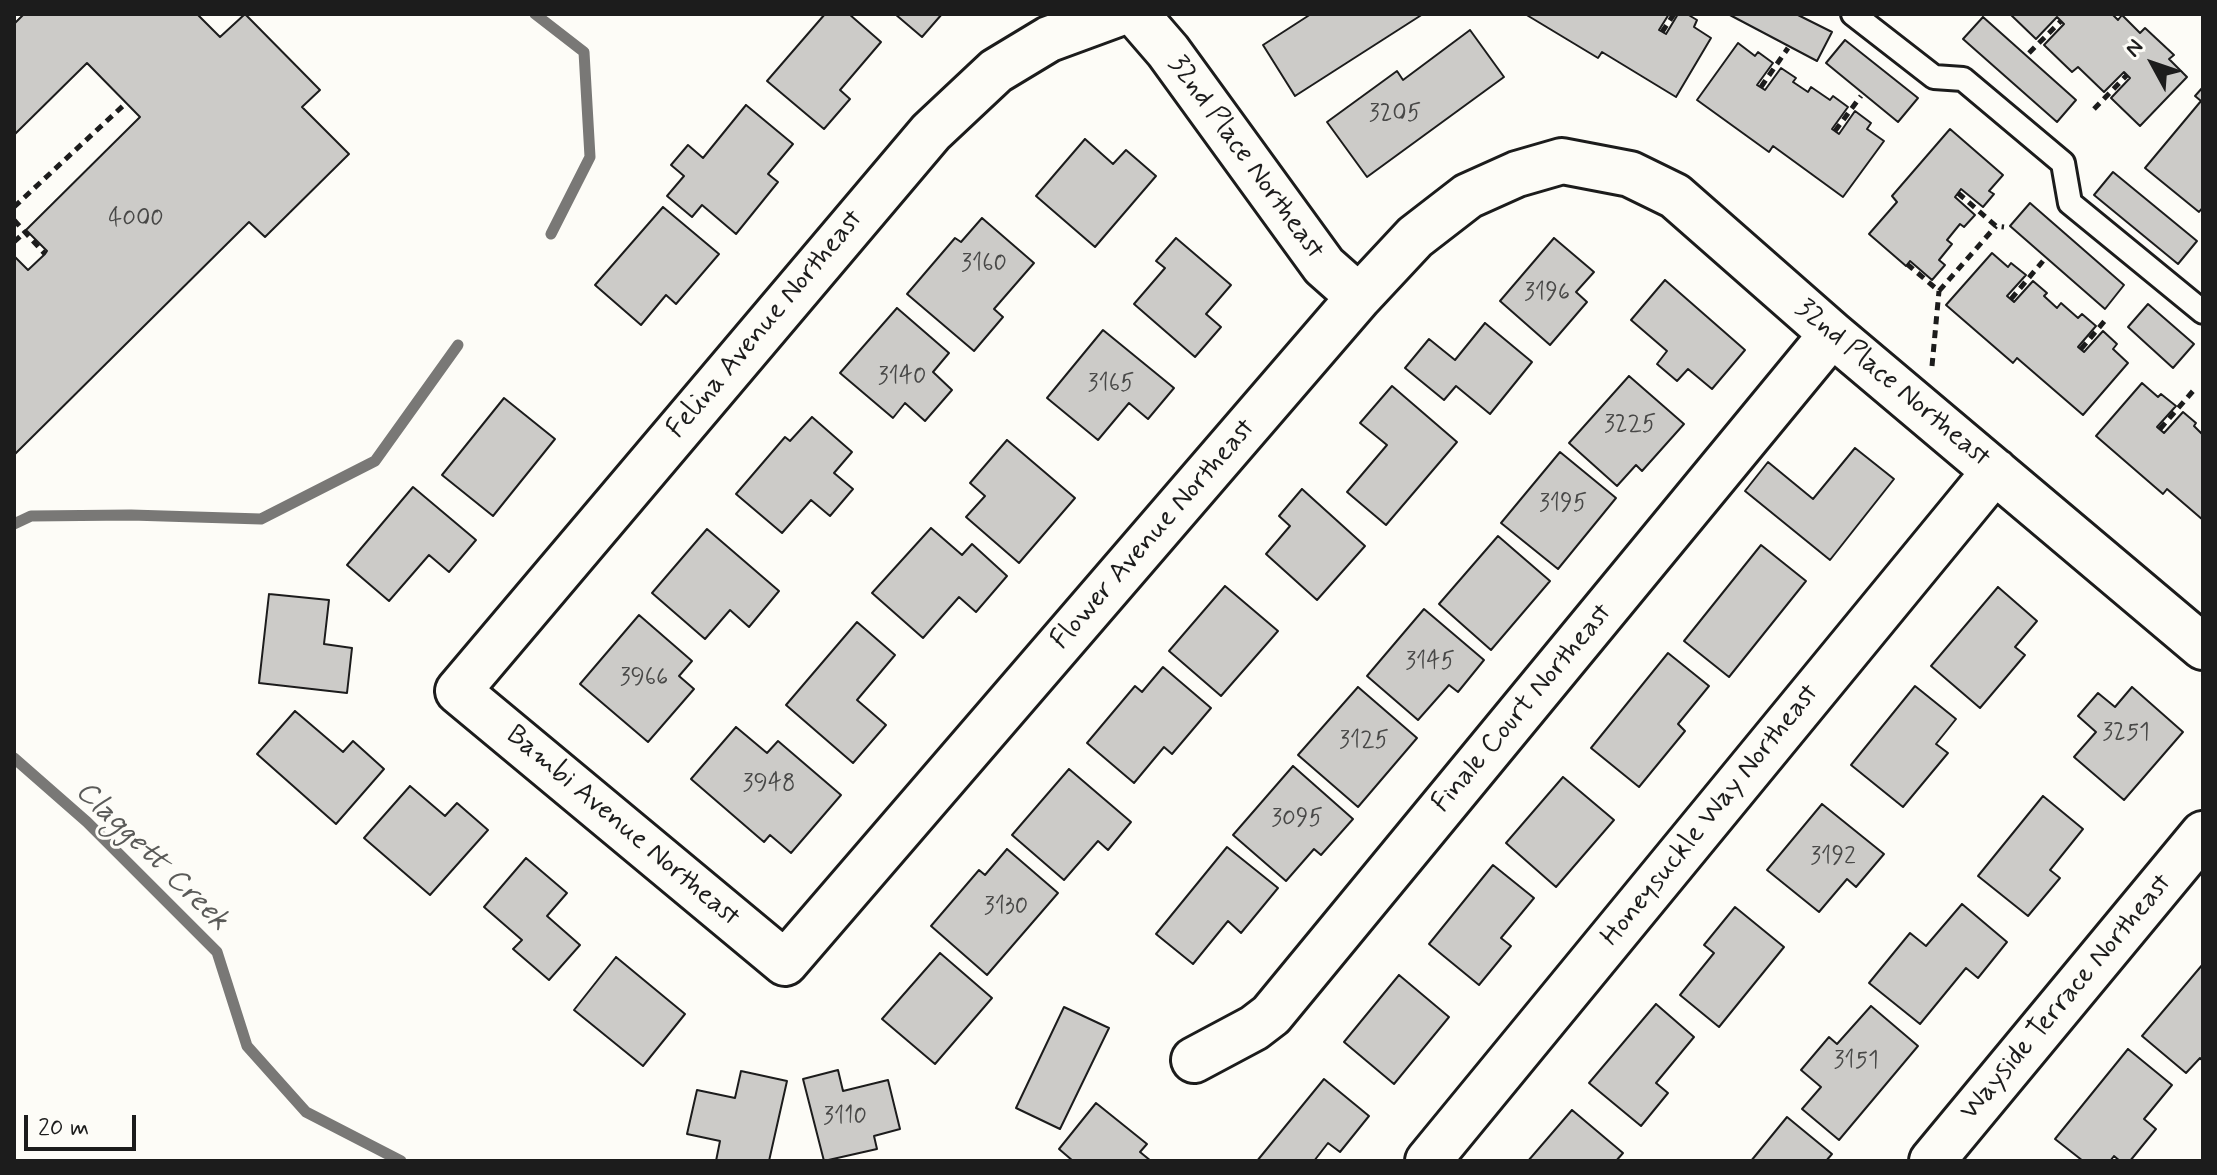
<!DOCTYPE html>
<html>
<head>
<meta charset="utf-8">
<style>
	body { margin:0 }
	#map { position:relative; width:2217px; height:1175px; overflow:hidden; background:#fdfcf7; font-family:Mynerve,sans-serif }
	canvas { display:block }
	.frame { position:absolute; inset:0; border:16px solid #1c1c1c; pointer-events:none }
	.north { position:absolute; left:2113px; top:24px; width:80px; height:80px; -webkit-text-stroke:6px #fdfcf7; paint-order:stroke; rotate:310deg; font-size:22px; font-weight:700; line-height:32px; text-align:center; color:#1c1c1c }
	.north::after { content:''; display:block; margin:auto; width:28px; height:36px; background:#1c1c1c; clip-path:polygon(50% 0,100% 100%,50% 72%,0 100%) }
	.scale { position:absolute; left:24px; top:1115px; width:112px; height:36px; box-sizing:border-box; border:4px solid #1c1c1c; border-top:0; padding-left:10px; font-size:24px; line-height:28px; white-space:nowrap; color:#1c1c1c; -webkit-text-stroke:6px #fdfcf7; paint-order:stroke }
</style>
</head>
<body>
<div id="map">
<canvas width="2217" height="1175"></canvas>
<div class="frame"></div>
<div class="north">N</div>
<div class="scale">20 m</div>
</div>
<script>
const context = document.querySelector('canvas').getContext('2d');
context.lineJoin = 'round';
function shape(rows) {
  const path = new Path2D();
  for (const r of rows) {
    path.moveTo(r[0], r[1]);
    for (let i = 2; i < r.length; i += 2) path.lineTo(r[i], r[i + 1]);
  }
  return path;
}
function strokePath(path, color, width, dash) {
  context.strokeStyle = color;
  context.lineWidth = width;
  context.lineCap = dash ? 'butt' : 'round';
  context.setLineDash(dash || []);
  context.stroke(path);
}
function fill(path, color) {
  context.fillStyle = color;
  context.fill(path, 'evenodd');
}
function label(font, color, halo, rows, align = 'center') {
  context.font = font + ' Mynerve,sans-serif';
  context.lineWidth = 6;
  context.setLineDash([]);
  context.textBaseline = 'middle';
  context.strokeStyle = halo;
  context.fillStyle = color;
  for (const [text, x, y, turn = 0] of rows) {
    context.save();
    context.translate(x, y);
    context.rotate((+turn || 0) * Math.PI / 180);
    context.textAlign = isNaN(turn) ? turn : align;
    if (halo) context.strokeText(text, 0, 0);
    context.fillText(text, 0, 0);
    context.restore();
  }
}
strokePath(shape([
	[535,14,584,52,590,157,551,234],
	[14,524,31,516,131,515,261,519,375,461,458,345],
	[14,758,87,822,217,952,247,1046,306,1112,401,1161]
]), '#797876', 11);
const building = shape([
	[24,14,197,14,220,37,245,14,320,90,302,107,349,154,265,237,249,222,14,455,14,256,28,270,45,254,47,251,26,230,140,117,87,63,14,135,14,24,24,14],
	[825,14,849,14,881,42,840,90,850,99,824,129,767,81,825,14],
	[895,14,942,14,922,37,895,14],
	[1311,14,1423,14,1295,96,1263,45,1311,14],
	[1525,14,1669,14,1659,30,1666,34,1678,14,1687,14,1697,20,1694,27,1711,38,1676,97,1602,52,1598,58,1525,14],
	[1728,14,1796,14,1832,32,1817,61,1728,14],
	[2010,14,2112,14,2118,20,2122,15,2140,33,2145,28,2174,55,2169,59,2187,77,2140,126,2111,98,2130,78,2124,72,2104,92,2078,67,2072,72,2044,45,2064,24,2057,17,2036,39,2010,14],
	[1983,17,2076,100,2057,122,1963,39,1983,17],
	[1470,30,1504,77,1367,177,1327,122,1397,71,1403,80,1470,30],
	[1845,40,1918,98,1898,122,1826,63,1845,40],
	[1738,43,1755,56,1758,52,1773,63,1757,85,1765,90,1781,68,1796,78,1793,82,1808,92,1811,87,1830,100,1833,96,1848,107,1832,129,1839,134,1855,111,1871,123,1867,129,1884,141,1843,197,1773,146,1769,152,1697,100,1738,43],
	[2203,87,2203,207,2199,212,2145,168,2201,101,2195,96,2203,87],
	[746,105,793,144,768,174,778,182,736,234,702,205,692,217,667,196,684,176,671,165,688,145,703,158,746,105],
	[1950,129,2003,175,1989,191,1994,194,1983,207,1961,189,1955,197,1975,215,1964,227,1960,224,1947,240,1952,244,1939,260,1945,265,1932,280,1910,261,1906,266,1869,234,1897,202,1892,196,1950,129],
	[1085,139,1113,164,1126,150,1156,176,1095,247,1036,196,1085,139],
	[2113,172,2197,241,2178,264,2094,195,2113,172],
	[2030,203,2124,285,2105,309,2010,226,2030,203],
	[663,207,719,254,676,304,666,295,641,325,595,285,663,207],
	[982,218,1034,263,994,309,1003,317,974,351,907,294,955,238,961,242,982,218],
	[1176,238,1231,285,1206,314,1221,327,1195,357,1134,304,1165,268,1156,261,1176,238],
	[1554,238,1594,272,1576,292,1587,302,1550,345,1500,301,1554,238],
	[1992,253,2008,267,2011,263,2026,275,2007,296,2014,302,2033,281,2047,293,2044,296,2057,308,2061,303,2078,318,2082,314,2096,326,2078,347,2084,352,2103,331,2117,344,2113,349,2128,363,2083,415,2017,358,2013,363,1946,305,1992,253],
	[1665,280,1745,350,1712,389,1688,369,1677,381,1657,364,1667,351,1631,320,1665,280],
	[2148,304,2194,344,2173,368,2128,327,2148,304],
	[897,308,949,353,933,372,952,390,925,421,905,403,893,418,840,373,897,308],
	[1485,323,1532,362,1490,414,1456,386,1444,400,1405,368,1429,339,1455,360,1485,323],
	[1103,330,1174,388,1148,419,1129,403,1098,440,1047,398,1103,330],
	[1629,376,1684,424,1642,471,1636,465,1617,486,1569,443,1629,376],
	[2142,383,2158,397,2161,394,2176,406,2157,427,2164,433,2183,412,2196,423,2194,426,2203,435,2203,520,2167,489,2163,494,2096,436,2142,383],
	[1392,386,1457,442,1386,525,1347,492,1387,445,1360,423,1392,386],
	[504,398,555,439,493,516,442,475,504,398],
	[812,417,852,452,834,473,853,489,830,516,811,500,782,533,736,494,785,437,790,441,812,417],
	[1007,440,1075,498,1019,563,966,517,985,496,970,483,1007,440],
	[1855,448,1894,479,1830,560,1745,491,1768,462,1813,499,1855,448],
	[1560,452,1616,498,1558,569,1501,523,1560,452],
	[413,487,476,540,449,572,429,555,389,601,347,565,413,487],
	[1302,489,1365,546,1317,600,1266,554,1290,526,1279,516,1302,489],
	[931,528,962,555,972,544,1007,576,976,612,959,597,923,638,872,593,931,528],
	[707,529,779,591,749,627,730,610,705,639,652,593,707,529],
	[1498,536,1550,581,1491,650,1439,604,1498,536],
	[1761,545,1806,581,1729,677,1684,641,1761,545],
	[1225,586,1278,631,1221,696,1169,651,1225,586],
	[1998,587,2037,621,2015,647,2025,655,1980,708,1931,666,1998,587],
	[269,594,329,600,324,644,352,648,347,693,259,683,269,594],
	[1424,609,1484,660,1458,692,1449,685,1418,720,1367,676,1424,609],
	[639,615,692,661,679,676,694,689,648,742,580,684,639,615],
	[857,622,895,655,857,700,886,725,853,763,786,705,857,622],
	[1668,653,1709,686,1678,724,1685,731,1639,787,1591,748,1668,653],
	[1163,667,1211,708,1172,754,1164,747,1134,783,1087,743,1135,686,1142,692,1163,667],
	[1915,686,1956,719,1936,744,1948,753,1903,807,1851,765,1915,686],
	[1358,687,1417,738,1358,807,1298,755,1358,687],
	[2132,687,2183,732,2124,800,2074,757,2096,732,2078,716,2098,693,2115,707,2132,687],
	[295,711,343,752,353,741,384,769,336,824,257,754,295,711],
	[736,727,767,753,778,741,841,795,791,853,770,835,764,842,691,779,736,727],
	[1293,766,1353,819,1321,855,1314,849,1286,881,1233,835,1293,766],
	[1069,769,1131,822,1108,850,1098,841,1064,880,1012,835,1069,769],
	[1563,777,1614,820,1556,887,1506,843,1563,777],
	[410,786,445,816,457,803,488,830,430,895,364,838,410,786],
	[2043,796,2083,829,2050,870,2060,878,2028,916,1978,876,2043,796],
	[1822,804,1884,854,1856,887,1847,879,1819,912,1767,870,1822,804],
	[1227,847,1278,888,1241,933,1228,921,1193,964,1156,934,1227,847],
	[1007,849,1058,893,987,975,931,926,979,870,985,875,1007,849],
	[526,858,567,893,547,916,580,945,549,980,513,949,522,940,484,907,526,858],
	[1493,865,1534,898,1501,938,1511,946,1479,985,1429,944,1493,865],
	[1962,904,2007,942,1978,978,1966,968,1920,1024,1869,983,1910,933,1926,946,1962,904],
	[1735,907,1784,947,1719,1027,1680,995,1714,953,1704,945,1735,907],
	[940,953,992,998,935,1064,882,1019,940,953],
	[616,957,685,1014,643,1066,574,1010,616,957],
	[2203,964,2203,1061,2200,1058,2186,1073,2142,1036,2203,964],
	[1399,975,1449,1017,1394,1084,1344,1042,1399,975],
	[1656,1004,1694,1037,1656,1083,1668,1093,1641,1126,1589,1083,1656,1004],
	[1871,1006,1918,1046,1839,1140,1802,1109,1821,1087,1801,1070,1829,1037,1837,1044,1871,1006],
	[1064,1007,1109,1028,1060,1129,1016,1108,1064,1007],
	[2128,1049,2172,1085,2144,1119,2156,1129,2130,1161,2120,1161,2114,1156,2110,1161,2083,1161,2055,1139,2128,1049],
	[838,1070,843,1091,888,1080,900,1129,874,1136,877,1149,824,1161,803,1079,838,1070],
	[741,1071,787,1081,769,1161,716,1161,720,1141,687,1134,697,1090,735,1098,741,1071],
	[1324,1079,1369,1116,1340,1152,1328,1143,1314,1161,1257,1161,1324,1079],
	[1096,1103,1147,1144,1140,1152,1151,1161,1073,1161,1059,1149,1096,1103],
	[1572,1110,1623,1153,1616,1161,1528,1161,1572,1110],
	[1787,1117,1832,1154,1826,1161,1751,1161,1787,1117]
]);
fill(building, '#cccbc8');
strokePath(building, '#1c1c1c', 2);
const service = shape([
	[1853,14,1934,77,1963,79,2063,163,2070,203,2203,312]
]);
const minor = shape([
	[1117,14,1049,39,996,71,931,132,458,691,785,963,1359,297,1415,237,1468,196,1517,174,1562,161,1630,174,1675,196,1832,334,2203,647],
	[1136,14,1168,51,1324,266,1359,297],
	[1194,1060,1254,1028,1271,1015,1832,334],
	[1428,1161,1995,471],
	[1932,1161,2203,834]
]);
strokePath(service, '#1c1c1c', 28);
strokePath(minor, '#1c1c1c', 50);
strokePath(shape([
	[1662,32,1674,14],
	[2029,53,2061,21],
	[1761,87,1788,48],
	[2094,109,2127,75],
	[1835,131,1861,96],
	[1958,193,1996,226,2004,227],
	[14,207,126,103],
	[14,220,45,254],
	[14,242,25,232],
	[1907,264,1939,291,1996,226],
	[2011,299,2043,261],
	[2081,349,2108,317],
	[1932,366,1939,291],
	[2160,429,2193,391]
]), '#1c1c1c', 5, [8, 6]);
strokePath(service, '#fdfcf7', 22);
strokePath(minor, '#fdfcf7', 44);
label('24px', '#484847', null, [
	["3205",1395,115],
	["4000",136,220],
	["3160",984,265],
	["3196",1547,294],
	["3140",902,378],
	["3165",1111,385],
	["3225",1630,426],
	["3195",1563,505],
	["3145",1430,663],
	["3966",644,679],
	["3251",2126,734],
	["3125",1364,742],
	["3948",769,785],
	["3095",1297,820],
	["3192",1833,858],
	["3130",1006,908],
	["3151",1856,1062],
	["3110",845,1118]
]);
label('28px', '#1c1c1c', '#fdfcf7', [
	["32nd Place Northeast",1245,158,54],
	["Felina Avenue Northeast",766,325,-50],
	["32nd Place Northeast",1892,384,40],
	["Flower Avenue Northeast",1154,535,-49],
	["Finale Court Northeast",1523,709,-50],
	["Honeysuckle Way Northeast",1711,816,-51],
	["Bambi Avenue Northeast",622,827,40],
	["Wayside Terrace Northeast",2067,998,-50]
]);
label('italic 30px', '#5a5a58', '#fdfcf7', [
	["Claggett Creek",151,857,44]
]);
</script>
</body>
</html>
